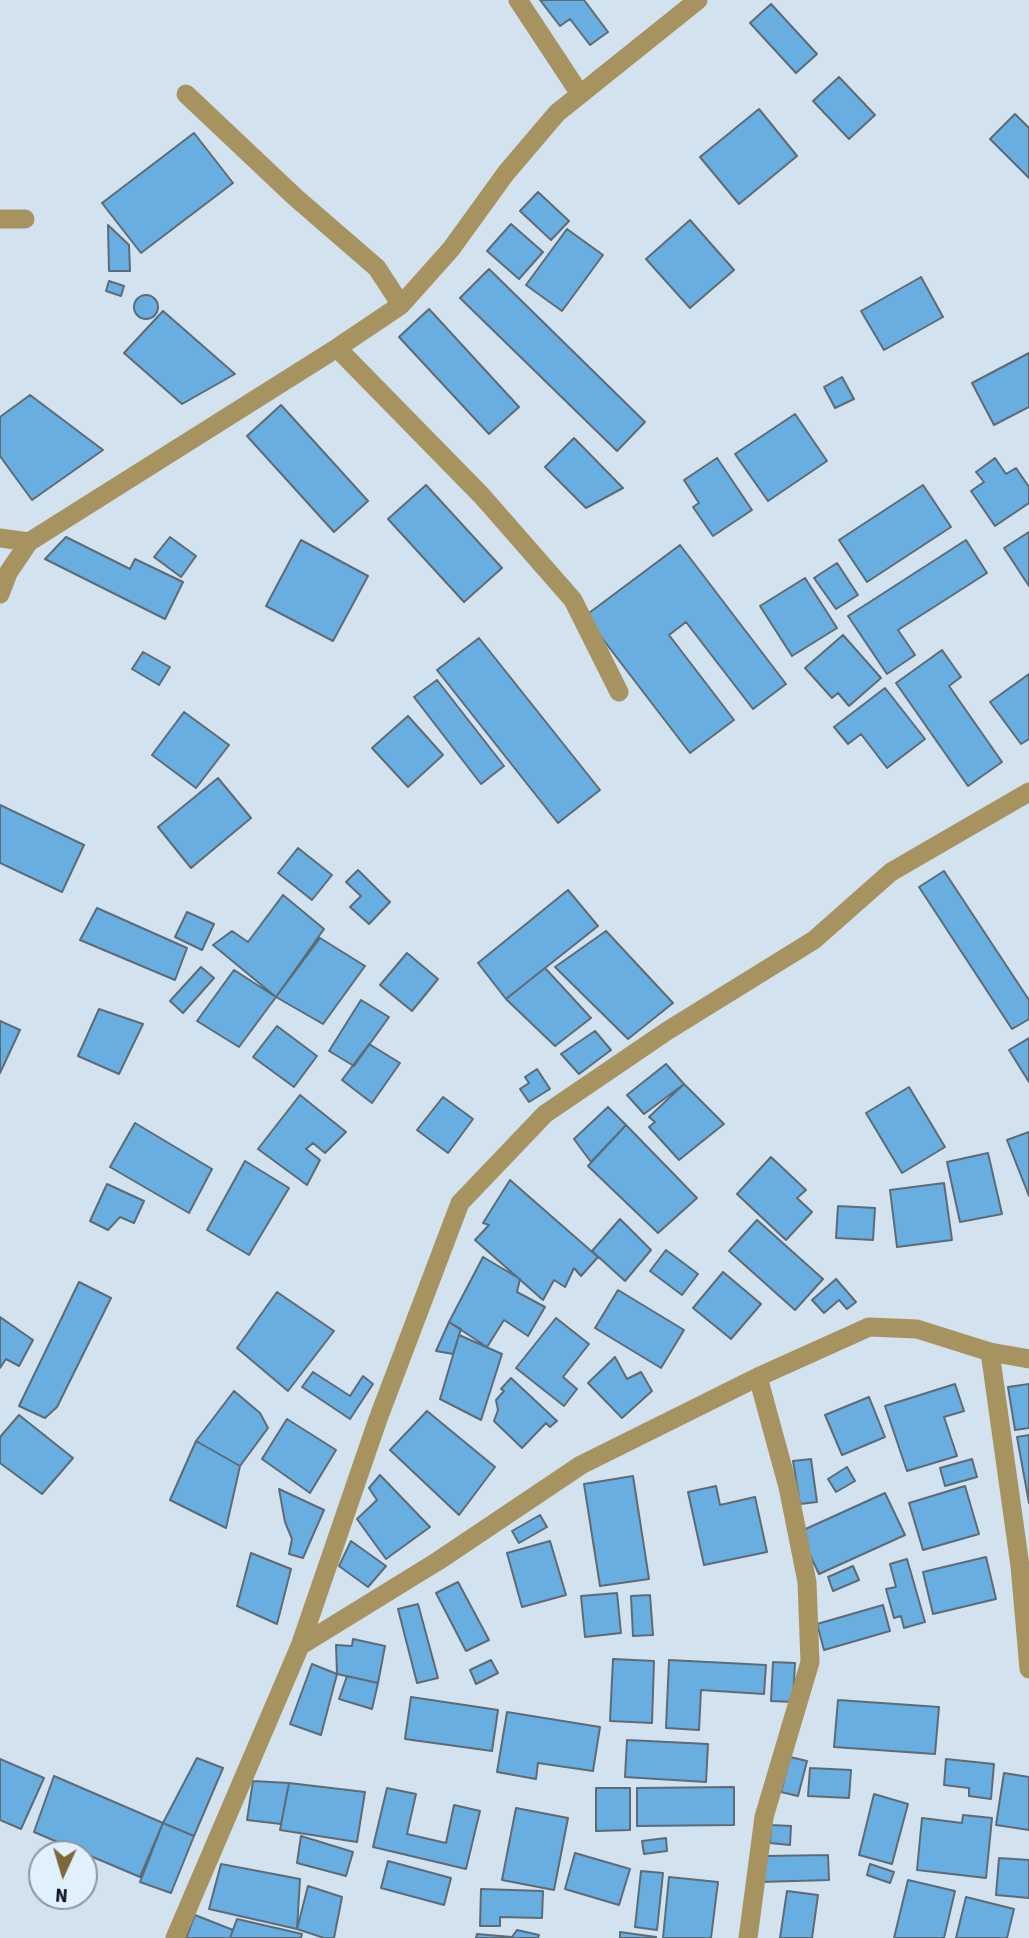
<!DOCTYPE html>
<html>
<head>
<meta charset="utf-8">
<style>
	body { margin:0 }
	#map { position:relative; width:1029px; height:1938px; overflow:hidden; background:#d3e2ef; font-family:"Source Sans 3",sans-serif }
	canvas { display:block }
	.north { position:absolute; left:28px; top:1840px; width:70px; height:70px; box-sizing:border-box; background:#e0f0fd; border:2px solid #8b96a0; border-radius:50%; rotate:184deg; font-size:19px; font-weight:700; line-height:28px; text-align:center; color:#0b1015 }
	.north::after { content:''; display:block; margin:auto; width:24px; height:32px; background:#7a6836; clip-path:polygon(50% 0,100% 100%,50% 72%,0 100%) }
</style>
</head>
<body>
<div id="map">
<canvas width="1029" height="1938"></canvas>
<div class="north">N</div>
</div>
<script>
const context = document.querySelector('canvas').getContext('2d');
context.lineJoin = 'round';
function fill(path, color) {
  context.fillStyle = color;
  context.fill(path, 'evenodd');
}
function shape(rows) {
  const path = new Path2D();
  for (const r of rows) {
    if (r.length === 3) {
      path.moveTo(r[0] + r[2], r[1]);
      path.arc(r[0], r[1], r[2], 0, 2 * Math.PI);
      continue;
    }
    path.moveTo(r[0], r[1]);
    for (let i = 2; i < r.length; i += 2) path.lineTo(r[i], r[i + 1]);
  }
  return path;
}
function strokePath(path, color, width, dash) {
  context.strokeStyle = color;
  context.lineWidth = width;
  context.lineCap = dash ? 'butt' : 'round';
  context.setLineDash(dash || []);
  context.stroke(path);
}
const building = shape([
	[540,0,584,0,608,32,590,45,570,19,560,26,540,0],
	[771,4,817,54,796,73,750,23,771,4],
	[839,77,875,115,849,139,813,101,839,77],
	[759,109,797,156,739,204,700,157,759,109],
	[1015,114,1029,128,1029,178,990,139,1015,114],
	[194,133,233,183,141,253,102,203,194,133],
	[538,192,569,221,551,240,520,211,538,192],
	[690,220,734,270,690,308,646,259,690,220],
	[511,224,543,252,519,279,487,251,511,224],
	[108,225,129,245,130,271,109,271,108,225],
	[567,229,603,255,562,311,526,285,567,229],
	[489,269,645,422,617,451,460,298,489,269],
	[921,277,943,317,884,350,861,311,921,277],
	[109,281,124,286,121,296,106,291,109,281],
	[146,307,12],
	[429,309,519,407,489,434,399,337,429,309],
	[163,311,235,374,182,404,124,353,163,311],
	[1029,353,1029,407,994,425,972,383,1029,353],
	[842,377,854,399,835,408,824,387,842,377],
	[30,395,103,450,32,500,0,456,0,417,30,395],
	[281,405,368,501,334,532,247,436,281,405],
	[795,414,827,461,768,501,735,454,795,414],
	[574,438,623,488,586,508,545,467,574,438],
	[717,458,752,510,713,536,693,507,699,503,684,480,717,458],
	[995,458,1006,474,1016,468,1029,487,1029,503,995,526,971,491,984,482,976,472,995,458],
	[426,485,502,568,464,602,388,519,426,485],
	[923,485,951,527,867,582,839,540,923,485],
	[1029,532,1029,586,1004,548,1029,532],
	[66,537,130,569,135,559,183,582,165,619,45,559,66,537],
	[170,537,196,556,181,577,154,557,170,537],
	[301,540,368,576,333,641,266,606,301,540],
	[966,540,987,573,898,630,915,655,887,674,848,616,966,540],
	[680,545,786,684,753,709,686,622,669,635,734,720,690,753,585,616,680,545],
	[837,563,858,595,836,609,814,578,837,563],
	[805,578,837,628,792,656,760,606,805,578],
	[843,635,881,678,849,706,838,693,832,698,805,668,843,635],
	[479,638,600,790,558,823,437,670,479,638],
	[942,650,961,677,949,686,1002,762,968,786,896,683,942,650],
	[143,652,170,667,159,685,132,669,143,652],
	[1029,674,1029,739,1021,744,990,702,1029,674],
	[437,680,504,766,481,784,414,697,437,680],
	[885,688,925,739,887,768,861,734,848,744,834,727,885,688],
	[184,712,229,745,196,788,152,755,184,712],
	[408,716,443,755,408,787,372,748,408,716],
	[218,778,251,818,191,868,158,827,218,778],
	[0,805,84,845,62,892,0,863,0,805],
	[298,848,332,875,312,900,278,873,298,848],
	[358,870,390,902,369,924,350,907,361,896,346,882,358,870],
	[944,871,1029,1000,1029,1019,1012,1029,919,887,944,871],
	[568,890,598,926,506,999,478,963,568,890],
	[283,895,324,929,276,997,213,945,232,931,248,942,283,895],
	[97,908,187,948,175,980,80,940,97,908],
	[187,912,214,924,202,950,175,937,187,912],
	[606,931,673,1003,628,1039,555,967,606,931],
	[320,938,365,966,323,1024,276,997,320,938],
	[407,953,438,979,412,1011,380,985,407,953],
	[201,967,214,978,183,1013,170,1001,201,967],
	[545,968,591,1018,555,1046,506,999,545,968],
	[234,970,276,997,239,1047,197,1021,234,970],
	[361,1000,389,1017,354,1066,329,1051,361,1000],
	[99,1009,143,1024,119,1074,78,1056,99,1009],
	[0,1021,20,1030,0,1073,0,1021],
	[277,1026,317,1056,294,1087,253,1057,277,1026],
	[595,1031,611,1050,579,1074,561,1054,595,1031],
	[1029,1038,1029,1082,1009,1050,1029,1038],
	[369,1044,400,1063,372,1103,342,1080,369,1044],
	[666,1064,684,1084,644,1114,627,1095,666,1064],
	[537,1069,550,1089,529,1102,520,1089,529,1083,525,1077,537,1069],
	[684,1084,724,1124,679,1160,649,1127,655,1122,649,1117,684,1084],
	[909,1087,945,1147,902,1173,866,1113,909,1087],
	[300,1095,346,1132,325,1153,313,1143,306,1149,320,1160,307,1185,258,1149,300,1095],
	[443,1097,473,1119,448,1153,417,1130,443,1097],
	[608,1107,626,1125,591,1162,574,1139,608,1107],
	[135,1123,212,1169,189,1213,110,1167,135,1123],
	[626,1125,697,1198,658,1233,588,1166,626,1125],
	[1029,1132,1029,1196,1007,1140,1029,1132],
	[988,1153,1002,1214,960,1222,947,1162,988,1153],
	[771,1157,806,1190,797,1198,812,1212,786,1240,737,1194,771,1157],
	[245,1161,289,1188,249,1255,207,1230,245,1161],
	[510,1180,598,1257,581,1276,574,1268,565,1287,554,1280,543,1300,475,1240,489,1225,483,1223,510,1180],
	[944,1183,952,1240,897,1247,890,1190,944,1183],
	[107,1184,144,1201,134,1223,120,1217,108,1230,90,1221,107,1184],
	[838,1206,875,1208,873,1240,836,1238,838,1206],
	[620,1219,651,1250,625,1281,592,1251,620,1219],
	[757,1220,823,1279,795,1310,729,1251,757,1220],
	[666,1250,698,1274,682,1295,650,1271,666,1250],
	[483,1257,520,1279,517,1292,545,1307,528,1336,504,1320,487,1347,449,1322,483,1257],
	[723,1272,761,1304,731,1339,693,1308,723,1272],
	[836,1279,856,1302,847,1309,839,1300,824,1313,812,1300,836,1279],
	[79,1282,111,1298,57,1407,45,1418,19,1406,79,1282],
	[618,1290,684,1330,661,1368,595,1328,618,1290],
	[277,1292,334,1331,288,1391,237,1348,277,1292],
	[0,1317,33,1340,19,1366,6,1359,0,1368,0,1317],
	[556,1318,589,1344,563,1377,577,1389,564,1406,516,1368,556,1318],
	[449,1322,461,1329,453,1354,436,1351,449,1322],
	[459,1335,502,1354,481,1420,440,1399,459,1335],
	[615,1357,627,1379,641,1372,652,1391,622,1418,588,1383,615,1357],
	[313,1372,350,1396,363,1376,373,1384,350,1419,302,1387,313,1372],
	[511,1378,557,1421,550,1427,546,1423,522,1448,494,1421,498,1410,496,1400,504,1391,501,1389,511,1378],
	[955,1384,964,1411,944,1417,957,1456,907,1471,885,1406,955,1384],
	[1029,1384,1029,1428,1015,1430,1008,1387,1029,1384],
	[234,1391,260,1413,268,1428,240,1466,196,1441,234,1391],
	[869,1397,885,1437,842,1455,825,1415,869,1397],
	[427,1411,495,1467,459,1515,390,1450,427,1411],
	[19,1415,73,1458,42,1494,0,1463,0,1437,19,1415],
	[287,1419,336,1450,310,1493,262,1459,287,1419],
	[1029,1435,1029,1503,1017,1437,1029,1435],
	[196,1441,240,1466,226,1528,170,1500,196,1441],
	[811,1459,817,1502,800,1504,793,1461,811,1459],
	[972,1459,977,1477,945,1486,940,1468,972,1459],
	[847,1467,855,1481,836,1492,828,1479,847,1467],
	[380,1475,430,1527,386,1559,357,1519,377,1500,369,1488,380,1475],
	[633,1476,649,1579,600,1586,584,1484,633,1476],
	[716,1486,720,1505,755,1497,767,1552,704,1565,688,1492,716,1486],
	[965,1486,979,1534,923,1550,909,1503,965,1486],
	[279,1489,324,1510,303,1558,289,1554,292,1539,285,1522,279,1489],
	[885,1493,905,1535,819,1574,799,1532,885,1493],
	[540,1515,547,1527,519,1543,512,1531,540,1515],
	[351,1541,386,1566,368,1587,339,1566,351,1541],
	[550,1541,566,1595,522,1607,507,1553,550,1541],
	[251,1553,291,1569,277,1624,237,1606,251,1553],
	[986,1557,996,1599,933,1614,923,1572,986,1557],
	[907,1559,925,1622,904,1628,901,1616,894,1618,886,1589,896,1587,890,1564,907,1559],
	[853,1566,859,1580,833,1591,828,1577,853,1566],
	[458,1582,489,1640,466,1651,436,1593,458,1582],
	[617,1593,621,1633,585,1637,581,1596,617,1593],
	[650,1595,653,1635,633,1636,631,1596,650,1595],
	[418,1604,438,1678,417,1683,398,1609,418,1604],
	[883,1605,890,1631,824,1650,817,1624,883,1605],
	[353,1639,385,1646,378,1683,337,1674,336,1645,352,1646,353,1639],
	[613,1659,654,1661,652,1723,610,1721,613,1659],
	[491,1660,498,1673,476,1684,470,1670,491,1660],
	[669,1660,766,1665,764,1694,701,1690,699,1730,666,1728,669,1660],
	[773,1662,795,1663,793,1702,771,1701,773,1662],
	[312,1664,337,1674,321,1735,290,1724,312,1664],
	[347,1676,378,1683,372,1709,339,1699,347,1676],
	[411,1697,498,1710,492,1751,405,1739,411,1697],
	[838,1700,939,1707,935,1754,834,1747,838,1700],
	[507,1712,600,1727,593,1771,538,1763,536,1779,497,1772,507,1712],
	[627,1740,708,1744,706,1782,625,1777,627,1740],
	[790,1757,807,1761,798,1796,781,1792,790,1757],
	[197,1758,223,1768,194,1836,163,1823,197,1758],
	[0,1759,44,1778,21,1829,0,1820,0,1759],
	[946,1759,994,1764,991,1799,969,1796,969,1788,944,1785,946,1759],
	[810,1768,851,1770,849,1798,808,1796,810,1768],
	[1004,1773,1029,1777,1029,1830,996,1825,1004,1773],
	[54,1776,163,1823,140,1877,34,1832,54,1776],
	[253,1781,289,1783,281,1824,247,1820,253,1781],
	[289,1783,365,1792,357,1842,280,1830,289,1783],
	[734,1787,734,1825,637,1826,637,1788,734,1787],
	[387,1788,416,1794,407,1834,446,1843,454,1805,480,1811,466,1869,373,1847,387,1788],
	[596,1788,630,1788,630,1830,596,1831,596,1788],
	[874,1794,908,1804,892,1864,859,1855,874,1794],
	[516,1808,568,1818,554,1890,502,1880,516,1808],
	[963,1815,992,1818,986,1878,917,1870,922,1818,962,1823,963,1815],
	[163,1823,194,1836,171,1893,140,1882,163,1823],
	[771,1825,791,1826,790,1845,770,1843,771,1825],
	[301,1836,353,1852,346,1876,297,1863,301,1836],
	[666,1838,667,1851,644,1854,642,1841,666,1838],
	[575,1853,630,1869,619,1905,565,1889,575,1853],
	[828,1855,829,1880,760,1882,767,1856,828,1855],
	[999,1858,1029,1860,1029,1898,996,1895,999,1858],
	[388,1861,451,1878,444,1905,381,1888,388,1861],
	[221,1864,300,1879,297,1929,209,1909,221,1864],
	[870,1864,894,1872,890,1883,867,1875,870,1864],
	[641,1871,663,1873,657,1930,635,1927,641,1871],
	[669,1877,718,1882,711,1938,663,1938,669,1877],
	[908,1880,955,1891,944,1938,894,1938,908,1880],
	[308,1886,342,1897,334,1938,324,1938,297,1929,308,1886],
	[481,1889,543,1891,542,1918,500,1917,500,1926,480,1926,481,1889],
	[787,1891,818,1895,812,1938,780,1938,787,1891],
	[966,1897,1014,1909,1007,1938,956,1938,966,1897],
	[195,1915,233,1930,230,1938,186,1938,195,1915],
	[237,1919,302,1934,301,1938,230,1938,237,1919],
	[517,1930,539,1935,538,1938,476,1938,477,1934,512,1937,517,1930],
	[620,1932,656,1937,656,1938,620,1938,620,1932]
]);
fill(building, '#69aee0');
strokePath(building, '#5d6b76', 2);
strokePath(shape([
	[518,0,580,94],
	[186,94,295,197,377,268,401,305],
	[0,219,25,219],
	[337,348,482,496,573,600,619,692],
	[0,538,29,542],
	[0,594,8,573,29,542,337,348,401,305,451,249,506,173,557,113,698,0],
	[990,1352,1020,1566,1029,1669],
	[300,1646,438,1561,581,1465,758,1377,869,1327,917,1329,990,1352,1029,1359],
	[175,1938,300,1646,378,1419,460,1203,545,1114,667,1031,814,940,891,872,1029,792],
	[748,1938,764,1817,810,1662,807,1582,788,1487,758,1377]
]), '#a79360', 19);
</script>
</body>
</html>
